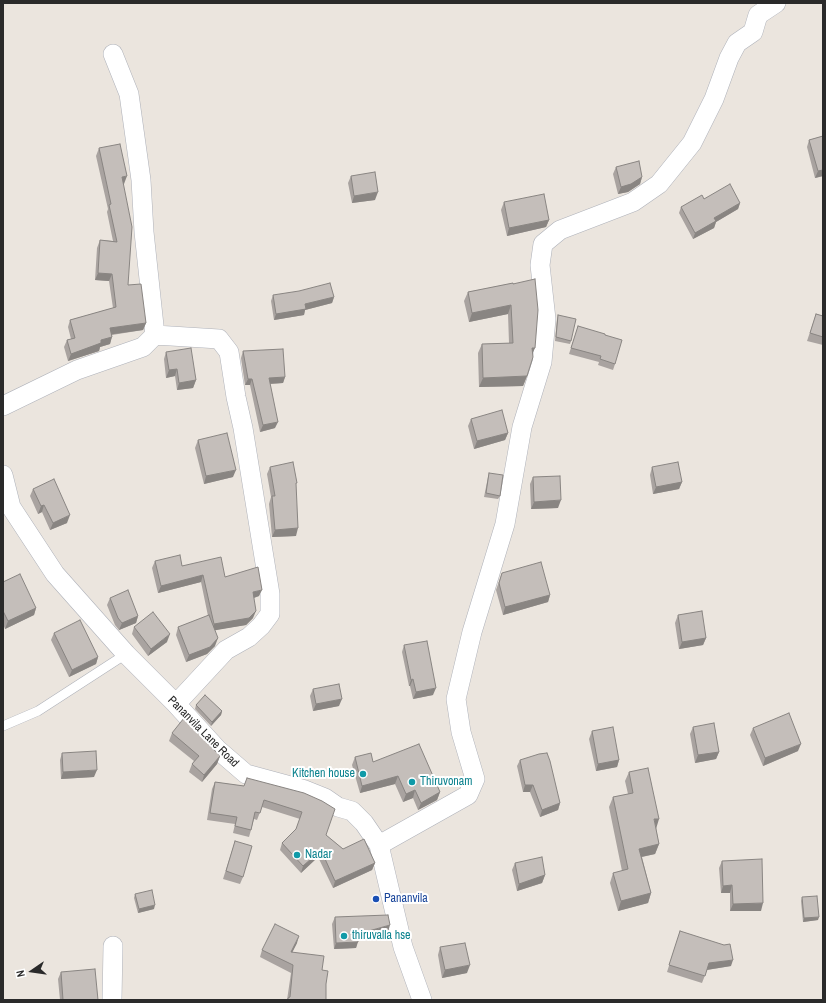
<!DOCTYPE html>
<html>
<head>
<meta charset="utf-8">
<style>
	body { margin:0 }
	#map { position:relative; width:826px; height:1003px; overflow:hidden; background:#ebe5de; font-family:"Archivo Narrow",sans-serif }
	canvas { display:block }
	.frame { position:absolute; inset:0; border:4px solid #2a2a2a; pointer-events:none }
	.north { position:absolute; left:12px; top:951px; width:40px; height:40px; -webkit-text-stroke:3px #fff; paint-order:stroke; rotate:257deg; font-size:11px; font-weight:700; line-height:16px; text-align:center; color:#2a2a2a }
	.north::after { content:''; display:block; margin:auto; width:14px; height:18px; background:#2a2a2a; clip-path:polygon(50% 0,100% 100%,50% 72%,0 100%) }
</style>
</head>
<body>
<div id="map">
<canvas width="826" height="1003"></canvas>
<div class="frame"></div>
<div class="north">N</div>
</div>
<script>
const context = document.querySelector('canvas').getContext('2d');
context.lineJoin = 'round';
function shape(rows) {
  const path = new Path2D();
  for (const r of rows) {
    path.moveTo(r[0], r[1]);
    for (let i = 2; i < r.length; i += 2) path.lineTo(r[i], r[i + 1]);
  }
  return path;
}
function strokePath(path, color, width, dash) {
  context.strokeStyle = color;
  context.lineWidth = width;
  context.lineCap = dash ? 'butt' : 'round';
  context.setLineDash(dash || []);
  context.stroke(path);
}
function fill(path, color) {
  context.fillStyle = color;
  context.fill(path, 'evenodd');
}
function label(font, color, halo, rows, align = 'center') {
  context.font = font + ' "Archivo Narrow",sans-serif';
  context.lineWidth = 4;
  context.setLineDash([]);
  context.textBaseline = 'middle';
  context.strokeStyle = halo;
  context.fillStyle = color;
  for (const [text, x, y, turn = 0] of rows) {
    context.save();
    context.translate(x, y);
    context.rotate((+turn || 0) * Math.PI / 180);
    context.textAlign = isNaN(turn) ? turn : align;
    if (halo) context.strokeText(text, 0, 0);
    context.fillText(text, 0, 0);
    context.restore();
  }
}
const lane = shape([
	[3,726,38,711,126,654]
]);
const street = shape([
	[155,335,219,339,229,352,236,397,243,428,270,594,270,614,261,626,249,637,226,650,176,704],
	[3,406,77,370,143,347,155,335,144,232,141,180,129,94,113,54],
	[3,475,11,507,55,574,126,654,176,704,217,749,246,774,305,790,325,798,338,807,352,811,364,823,379,845,403,947,422,1000],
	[379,845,468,795,475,779,461,732,456,699,472,632,505,524,522,427,542,362,546,319,540,265,543,244,560,230,633,202,659,184,692,143,714,99,729,58,737,43,753,32,758,15,776,3],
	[112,1000,113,946]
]);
strokePath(lane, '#aeb1b9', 10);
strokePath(street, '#aeb1b9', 20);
strokePath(lane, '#fff', 9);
strokePath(street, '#fff', 19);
fill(shape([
	[823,136,823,176,815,178,807,147,809,140],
	[99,148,124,184,123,184,128,285,146,323,143,330,112,335,110,344,100,347,99,351,68,361,64,347,67,340,71,339,68,327,70,320,113,308,109,281,95,280,97,248,100,240,113,241,107,212,108,209,96,156],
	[616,167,642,177,640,184,628,192,618,194,613,174],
	[351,176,375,200,352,203,348,183],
	[704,199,740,203,738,209,716,222,714,228,693,239,679,213,681,207],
	[504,202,549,220,546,227,507,236,501,210],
	[513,283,532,354,527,376,523,386,479,387,478,353,482,344,509,343,508,314,469,322,464,301,468,292],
	[273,295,334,297,332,303,305,310,304,315,274,320,271,301],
	[816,314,823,316,823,345,807,341],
	[558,315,571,341,570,344,555,341,557,319],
	[578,326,605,335,615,364,613,370,598,365,599,362,569,354],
	[243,351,285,377,283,383,270,384,275,428,260,432,250,385,245,385,241,358],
	[166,352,196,380,193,388,177,390,175,376,166,378,164,359],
	[471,419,508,433,505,440,474,449,468,426],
	[198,440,233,477,204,484,195,448],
	[270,467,296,487,296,536,272,537,269,504,271,497,267,474],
	[652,467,682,482,679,489,653,494,650,475],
	[489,473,500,496,498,499,484,497,488,477],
	[533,477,558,508,531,509,530,484],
	[33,489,67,523,50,530,42,512,38,514,30,496],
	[155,561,182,566,225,577,259,596,254,598,253,618,246,625,214,630,215,646,207,654,186,662,176,635,178,627,208,616,201,582,158,593,152,568],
	[502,573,550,595,548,602,503,615,496,590],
	[3,582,36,608,34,615,5,629,3,624],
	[110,598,138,616,136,623,119,630,115,625,107,605],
	[678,615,706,638,703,645,679,649,675,623],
	[134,627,167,642,148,656,132,634],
	[54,633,98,657,96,664,69,677,51,640],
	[404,645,433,695,413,699,410,686,409,686,402,652],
	[313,689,339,706,313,711,310,696],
	[196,705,222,711,221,715,211,726,195,709],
	[693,727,719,752,716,759,695,763,690,734],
	[753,728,798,751,763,766,750,735],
	[592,731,619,760,617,767,596,771,589,739],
	[172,733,220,756,217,764,202,782,189,772,192,764,194,761,169,741],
	[62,753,94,777,61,779,60,760],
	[355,757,373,762,440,792,437,800,418,810,413,798,403,802,395,784,360,793,352,765],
	[520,760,560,803,558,810,540,817,530,792,523,792,517,766],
	[629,772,656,828,659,844,655,854,642,857,651,893,648,903,618,911,610,883,613,873,622,871,609,807,613,797,628,794,625,781],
	[215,782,244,786,304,793,326,835,343,849,375,863,372,870,333,888,318,857,301,873,280,850,282,843,296,829,300,819,262,807,257,820,254,819,251,830,249,837,233,833,235,824,207,820,212,789],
	[235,841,243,877,240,884,223,879],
	[722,861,761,911,730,911,730,893,721,893,719,868],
	[515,863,545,875,542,883,517,891,512,870],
	[135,894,154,909,138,913,134,898],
	[802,897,818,920,803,922,801,901],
	[335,917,388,932,358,939,356,948,334,949,332,924],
	[680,931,731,966,707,970,702,983,667,972],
	[297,943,292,952,322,970,326,984,326,1000,287,1000,291,973,260,957,262,950],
	[440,947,467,973,442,978,438,955],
	[61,972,98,1000,60,1000,58,979]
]), '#a9a3a0');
fill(shape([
	[823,170,823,176,815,178,818,171],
	[127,176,124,184,119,185,122,177],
	[642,177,640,184,628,192,618,194,621,187],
	[378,192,375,200,352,203,354,196],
	[740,203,738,209,716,222,714,228,693,239,695,233,714,218],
	[549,220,546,227,507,236,509,228],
	[98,273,112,274,109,281,95,280],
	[334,297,332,303,305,310,304,315,274,320,276,314,305,304],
	[511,305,508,314,469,322,472,313],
	[146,323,143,330,107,335,110,328],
	[112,337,110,344,100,347,99,351,68,361,71,354,101,340],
	[532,348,535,348,531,357],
	[177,369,175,376,166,378,169,370],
	[527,376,523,386,479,387,483,378],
	[285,377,283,383,266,384,269,378],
	[248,379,252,379,250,385,245,385],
	[196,380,193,388,177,390,179,383],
	[278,422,275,428,260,432,263,425],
	[508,433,505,440,474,449,477,441],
	[236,470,233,477,204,484,206,476],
	[682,482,679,489,653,494,656,487],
	[561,500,558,508,531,509,534,502],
	[44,505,42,512,38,514,41,506],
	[70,515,67,523,50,530,53,523],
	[298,528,296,536,272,537,275,530],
	[203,575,201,582,158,593,161,586],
	[262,590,259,596,250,599,253,592],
	[550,595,548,602,503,615,505,607],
	[36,608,34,615,5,629,8,621],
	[256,611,253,618,246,625,211,631,214,624],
	[138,616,136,623,119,630,122,623],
	[170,634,167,642,148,656,151,649],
	[218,638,215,646,207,654,186,662,189,655],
	[706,638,703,645,679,649,682,642],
	[98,657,96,664,69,677,72,670],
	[413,679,410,686,409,686,411,680],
	[436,688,433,695,413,699,416,692],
	[342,699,339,706,313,711,316,704],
	[222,711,221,715,211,726,212,722],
	[801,744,798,751,763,766,765,758],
	[719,752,716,759,695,763,698,755],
	[220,756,217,764,202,782,204,775],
	[619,760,617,767,596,771,598,764],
	[97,770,94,777,61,779,63,772],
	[398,776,395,784,360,793,362,786],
	[525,785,533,785,530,792,523,792],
	[415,790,413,798,403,802,406,794],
	[440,792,437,800,418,810,421,803],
	[560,803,558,810,540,817,542,810],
	[654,819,659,819,656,829],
	[659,844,655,854,636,858,639,849],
	[321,850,318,857,301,873,303,866],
	[375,863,372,870,333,888,335,881],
	[545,875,542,883,517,891,519,884],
	[732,885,730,893,721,893,723,886],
	[651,893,648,903,618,911,621,901],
	[763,903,761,911,730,911,733,904],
	[155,905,154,909,138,913,139,909],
	[819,917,818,920,803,922,804,918],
	[390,925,388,932,356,940,358,934],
	[299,936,297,943,289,959,291,952],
	[358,942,356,948,334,949,336,943],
	[733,960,731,966,706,970,709,963],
	[470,965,467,973,442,978,445,970]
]), '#898582');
const building = shape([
	[823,136,823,170,818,171,809,140,823,136],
	[120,144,127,176,122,177,132,227,128,285,141,284,146,323,110,328,112,337,101,340,101,343,71,354,67,340,75,338,70,320,116,307,112,274,98,273,100,240,117,242,109,205,111,204,99,148,120,144],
	[639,161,642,177,631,184,621,187,616,167,639,161],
	[375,172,378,192,354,196,351,176,375,172],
	[730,184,740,203,714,218,716,221,695,233,681,207,702,195,704,199,730,184],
	[544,194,549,220,509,228,504,202,544,194],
	[535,279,538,310,535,348,532,348,533,357,527,376,483,378,482,344,513,343,511,305,472,313,468,292,513,283,513,284,535,279],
	[330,283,334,297,305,304,306,309,276,314,273,295,299,291,330,283],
	[816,314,823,316,823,337,810,333,816,314],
	[558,315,576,319,571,341,556,337,558,315],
	[578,326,605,334,605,335,622,340,615,364,600,359,601,356,571,348,578,326],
	[191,348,196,380,179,383,177,369,169,370,166,352,191,348],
	[283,349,285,377,269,378,278,422,263,425,252,379,248,379,243,351,283,349],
	[502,410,508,433,477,441,471,419,502,410],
	[227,433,236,470,206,476,198,440,227,433],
	[293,462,297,483,296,483,298,528,275,530,272,496,275,496,270,467,293,462],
	[678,462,682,482,656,487,652,467,678,462],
	[489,473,503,475,500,496,486,493,489,473],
	[560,476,561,500,534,502,533,477,560,476],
	[54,479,70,515,53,523,44,505,41,506,33,489,54,479],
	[180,555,182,566,221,557,225,577,258,567,262,590,253,592,256,611,249,618,214,624,203,575,161,586,155,561,180,555],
	[541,562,550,595,505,607,499,583,502,573,541,562],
	[20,574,36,608,8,621,3,611,3,582,20,574],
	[128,590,138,616,122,623,118,618,110,598,128,590],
	[702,611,706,638,682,642,678,615,702,611],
	[153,612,170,634,151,649,134,627,153,612],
	[209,615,218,638,210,647,189,655,178,627,209,615],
	[80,620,98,657,72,670,54,633,80,620],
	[427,641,436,688,416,692,413,679,411,680,404,645,427,641],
	[339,684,342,699,316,704,313,689,339,684],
	[205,695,222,711,212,722,196,705,205,695],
	[789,713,801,744,765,758,753,728,789,713],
	[184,718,220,756,204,775,192,764,199,756,172,733,184,718],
	[714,723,719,752,698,755,693,727,714,723],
	[613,727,619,760,598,764,592,731,613,727],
	[419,744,440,792,421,803,415,790,406,794,398,776,362,786,355,757,371,753,373,762,419,744],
	[96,751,97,770,63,772,62,753,96,751],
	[547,753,550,761,560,803,542,810,533,785,525,785,520,760,539,754,547,753],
	[648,768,659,819,654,819,659,844,639,849,651,893,621,901,613,873,628,869,613,797,633,793,629,772,648,768],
	[247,778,304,793,322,801,335,809,326,835,343,849,364,839,375,863,335,881,321,850,303,866,282,843,296,829,302,812,264,800,260,813,255,812,251,830,235,826,237,817,210,813,215,782,244,786,247,778],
	[235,841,252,846,243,877,226,871,235,841],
	[542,857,545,875,519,884,515,863,542,857],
	[762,859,763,903,733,904,732,885,723,886,722,861,762,859],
	[152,890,155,905,139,909,135,894,152,890],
	[817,896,819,917,804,918,802,897,817,896],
	[388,915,390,925,358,934,358,942,336,943,335,917,388,915],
	[275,924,299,936,291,952,324,956,322,970,328,971,326,984,326,1000,288,1000,288,998,290,997,293,965,262,950,275,924],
	[680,931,724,945,730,944,733,960,709,963,705,976,669,965,680,931],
	[465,943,470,965,445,970,440,947,465,943],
	[95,969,98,1000,63,1000,61,972,95,969]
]);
fill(building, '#c4beba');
strokePath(building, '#898582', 1);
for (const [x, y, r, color] of [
	[363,774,4,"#0f9aa8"],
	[412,782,4,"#0f9aa8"],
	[297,855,4,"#0f9aa8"],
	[376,899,4,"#1a4fb4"],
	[344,936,4,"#0f9aa8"]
]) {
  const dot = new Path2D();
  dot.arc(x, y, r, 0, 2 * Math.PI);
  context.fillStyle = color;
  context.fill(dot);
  strokePath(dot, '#fff', 1.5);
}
label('12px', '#2a2a2a', '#fff', [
	["Pananvila Lane Road",203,732,45]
]);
label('12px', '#0d838f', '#fff', [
	["Kitchen house",355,774,"right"],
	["Thiruvonam",420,782],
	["Nadar",305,855],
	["thiruvalla hse",352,936]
], 'left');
label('12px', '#164399', '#fff', [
	["Pananvila",384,899]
], 'left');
</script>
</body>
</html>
